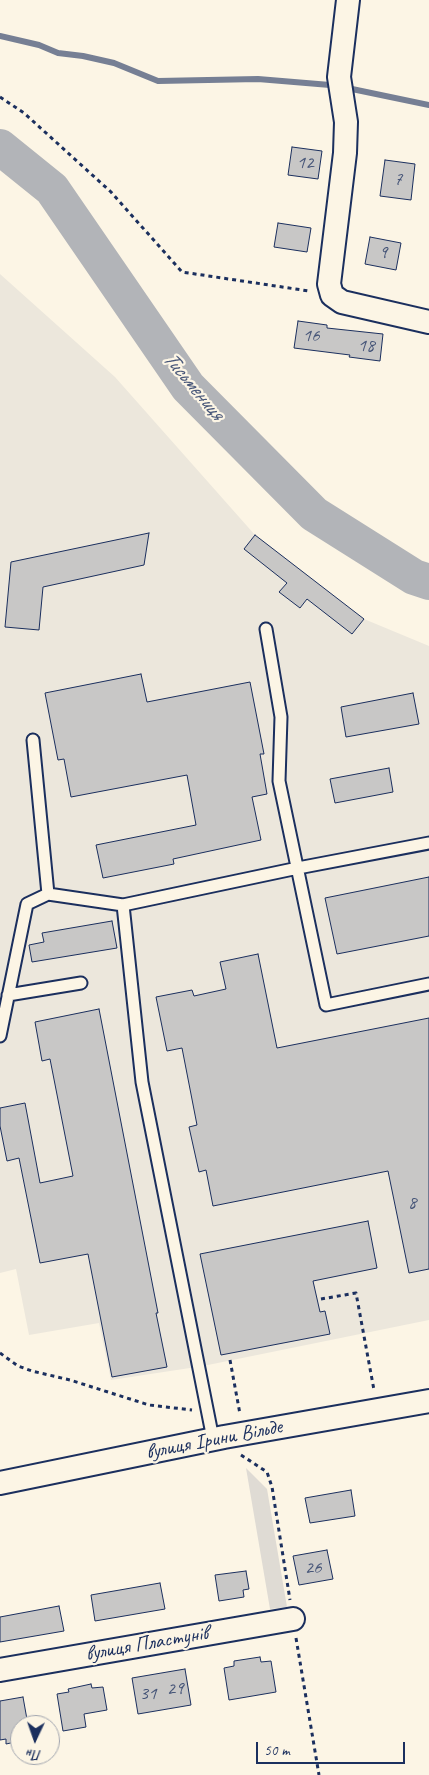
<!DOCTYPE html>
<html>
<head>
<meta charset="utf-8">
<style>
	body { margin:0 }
	#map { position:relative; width:429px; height:1775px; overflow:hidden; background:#fcf5e5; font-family:Caveat,sans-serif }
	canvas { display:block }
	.north { position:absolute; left:10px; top:1715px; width:50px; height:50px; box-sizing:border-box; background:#fcf5e5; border:1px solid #a2a6af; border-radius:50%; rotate:183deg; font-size:14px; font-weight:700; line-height:20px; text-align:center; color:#1b2f5e }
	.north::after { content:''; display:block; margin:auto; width:18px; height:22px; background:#1b2f5e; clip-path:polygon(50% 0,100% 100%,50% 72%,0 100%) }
	.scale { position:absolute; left:256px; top:1742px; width:149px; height:22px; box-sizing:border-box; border:2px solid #1b2f5e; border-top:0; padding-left:6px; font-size:15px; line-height:18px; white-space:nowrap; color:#1b2f5e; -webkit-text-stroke:4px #fcf5e5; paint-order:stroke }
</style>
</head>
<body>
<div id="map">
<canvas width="429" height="1775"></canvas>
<div class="north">Пн</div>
<div class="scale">50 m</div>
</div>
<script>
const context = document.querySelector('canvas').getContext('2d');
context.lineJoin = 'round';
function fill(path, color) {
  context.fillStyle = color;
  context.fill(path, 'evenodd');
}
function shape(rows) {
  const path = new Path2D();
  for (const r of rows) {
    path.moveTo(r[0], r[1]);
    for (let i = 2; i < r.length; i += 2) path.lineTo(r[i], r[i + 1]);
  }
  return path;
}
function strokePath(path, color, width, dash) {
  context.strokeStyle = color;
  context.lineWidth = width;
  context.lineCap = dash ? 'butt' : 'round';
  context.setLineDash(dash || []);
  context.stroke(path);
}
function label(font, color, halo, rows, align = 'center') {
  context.font = font + ' Caveat,sans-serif';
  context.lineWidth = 4.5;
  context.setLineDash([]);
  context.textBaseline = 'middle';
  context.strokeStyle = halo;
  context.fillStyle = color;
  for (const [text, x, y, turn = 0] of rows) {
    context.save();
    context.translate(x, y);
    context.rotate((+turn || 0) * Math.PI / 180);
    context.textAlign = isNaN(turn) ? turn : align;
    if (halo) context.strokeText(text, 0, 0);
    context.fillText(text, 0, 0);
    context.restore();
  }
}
fill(shape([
	[0,274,115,377,255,535,364,619,429,646,429,1320,203,1366,111,1380,99,1323,29,1335,16,1269,0,1273]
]), '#ece7dc');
fill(shape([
	[246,1468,267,1489,287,1607,270,1609]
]), '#dfdbd4');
strokePath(shape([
	[0,36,39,45,58,53,83,56,114,63,158,81,258,79,330,85],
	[352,89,429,105]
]), '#767f94', 6);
strokePath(shape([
	[0,147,52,189,188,387,314,514,414,577,429,582]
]), '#b2b4b8', 36);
const building = shape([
	[292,147,322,151,318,179,288,175,292,147],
	[385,160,415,164,411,200,380,196,385,160],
	[278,223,311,228,307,252,274,247,278,223],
	[370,237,401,243,396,270,365,264,370,237],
	[298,321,327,325,327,328,383,334,380,361,349,357,350,355,294,348,298,321],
	[149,533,144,565,43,587,39,630,5,627,11,562,149,533],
	[255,535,364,619,352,634,307,599,300,608,279,592,287,583,244,549,255,535],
	[141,674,147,702,250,682,264,754,260,754,267,794,252,797,261,840,173,859,174,864,103,878,96,845,196,825,187,775,71,797,64,759,58,760,45,693,141,674],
	[413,693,419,724,346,737,341,707,413,693],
	[389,768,393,792,335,803,330,779,389,768],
	[429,877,429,936,337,954,325,898,429,877],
	[112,921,117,948,32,962,29,945,44,942,42,933,112,921],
	[258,954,277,1048,429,1018,429,1269,409,1273,388,1171,213,1206,206,1170,199,1172,189,1127,197,1125,182,1048,167,1051,156,997,192,990,194,996,226,989,220,962,258,954],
	[99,1009,158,1313,156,1313,167,1367,112,1377,88,1254,40,1263,19,1158,7,1161,0,1126,0,1108,25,1103,40,1183,73,1176,50,1059,42,1061,35,1022,99,1009],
	[368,1221,377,1268,313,1281,320,1312,325,1311,330,1334,221,1355,200,1254,368,1221],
	[351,1490,355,1516,310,1523,305,1498,351,1490],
	[327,1550,333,1579,299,1585,293,1556,327,1550],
	[246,1571,249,1589,243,1590,244,1597,219,1601,215,1575,246,1571],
	[160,1583,165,1609,95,1621,91,1595,160,1583],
	[59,1606,64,1631,0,1642,0,1617,59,1606],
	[260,1657,261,1662,271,1661,276,1692,229,1700,224,1668,234,1666,234,1661,260,1657],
	[185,1669,191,1705,138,1714,132,1678,185,1669],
	[91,1684,92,1688,103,1687,107,1710,84,1714,86,1727,63,1731,57,1694,69,1692,68,1689,91,1684],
	[23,1697,28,1725,20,1725,20,1741,6,1744,6,1739,0,1740,0,1701,23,1697]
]);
fill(building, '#c8c7c6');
strokePath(building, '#1b2f5e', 1);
const service = shape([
	[266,629,281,717,279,781,326,1005,429,984],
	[33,740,48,894],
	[123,905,298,868,429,843],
	[8,995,81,983],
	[0,1036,27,904,48,894,123,905,142,1082,213,1439]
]);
const minor = shape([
	[348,0,339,77,346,122,345,153,329,284,332,295,342,302,429,322],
	[0,1483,224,1437,429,1401],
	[0,1670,293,1619]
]);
strokePath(service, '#1b2f5e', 15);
strokePath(minor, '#1b2f5e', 26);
strokePath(shape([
	[0,97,24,113,111,192,182,272,309,291],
	[321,1299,356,1293,374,1390],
	[0,1353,18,1366,32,1371,70,1380,149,1405,192,1410],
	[230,1360,240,1414],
	[241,1455,267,1472,272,1487,290,1600],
	[296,1638,319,1775]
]), '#1b2f5e', 3, [4, 4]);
strokePath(service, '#fcf5e5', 11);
strokePath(minor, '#fcf5e5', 22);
label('19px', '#465578', null, [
	["12",305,163],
	["7",398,180],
	["9",383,253],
	["16",311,336],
	["18",366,346],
	["8",412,1203],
	["26",313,1568],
	["29",175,1689],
	["31",148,1694]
]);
label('21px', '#1b2f5e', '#fcf5e5', [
	["вулиця Ірини Вільде",214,1440,-11],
	["вулиця Пластунів",147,1644,-10]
]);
label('italic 22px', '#485779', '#fcf5e5', [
	["Тисьмениця",193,386,50]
]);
</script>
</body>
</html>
